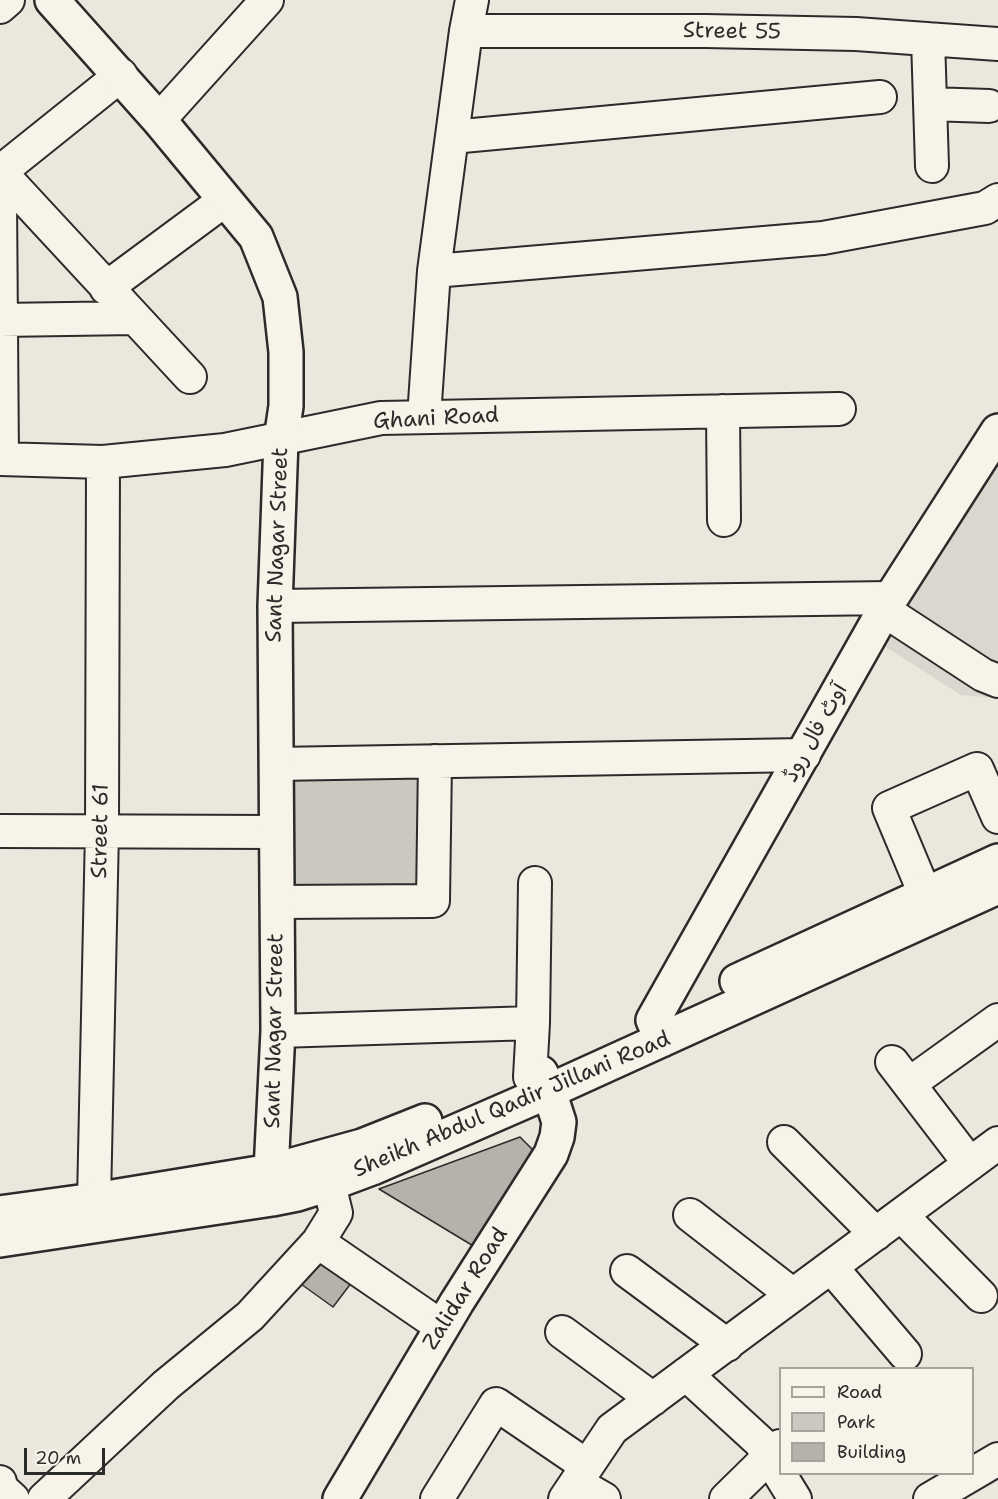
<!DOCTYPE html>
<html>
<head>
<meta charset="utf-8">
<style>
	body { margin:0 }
	#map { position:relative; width:998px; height:1499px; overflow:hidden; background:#ebe7dd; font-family:"Shantell Sans",sans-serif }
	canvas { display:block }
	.legend { position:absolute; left:779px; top:1367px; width:195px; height:108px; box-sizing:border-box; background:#f7f3e8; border:2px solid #a5a39c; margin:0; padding:8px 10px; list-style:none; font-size:18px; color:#2b2b2b }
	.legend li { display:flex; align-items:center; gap:12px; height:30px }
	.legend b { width:30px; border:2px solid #a5a39c }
	.scale { position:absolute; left:24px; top:1448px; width:81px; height:27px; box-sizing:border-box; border:3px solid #2b2b2b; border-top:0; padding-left:8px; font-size:18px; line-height:21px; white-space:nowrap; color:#2b2b2b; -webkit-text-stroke:4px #f7f3e8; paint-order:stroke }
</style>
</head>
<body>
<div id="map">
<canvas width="998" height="1499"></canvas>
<ul class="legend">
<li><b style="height:8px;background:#f7f3e8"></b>Road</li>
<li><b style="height:16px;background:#cbc8bf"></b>Park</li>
<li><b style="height:16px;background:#b5b2ab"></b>Building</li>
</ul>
<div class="scale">20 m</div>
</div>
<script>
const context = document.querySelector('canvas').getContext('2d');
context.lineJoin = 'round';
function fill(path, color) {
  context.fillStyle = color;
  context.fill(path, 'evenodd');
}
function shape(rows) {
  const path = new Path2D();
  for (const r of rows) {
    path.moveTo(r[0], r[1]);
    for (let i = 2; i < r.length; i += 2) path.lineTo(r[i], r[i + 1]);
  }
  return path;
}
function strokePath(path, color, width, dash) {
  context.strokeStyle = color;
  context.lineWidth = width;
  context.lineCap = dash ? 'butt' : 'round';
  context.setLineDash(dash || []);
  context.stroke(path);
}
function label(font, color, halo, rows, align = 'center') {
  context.font = font + ' "Shantell Sans","Playpen Sans Arabic",sans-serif';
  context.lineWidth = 4.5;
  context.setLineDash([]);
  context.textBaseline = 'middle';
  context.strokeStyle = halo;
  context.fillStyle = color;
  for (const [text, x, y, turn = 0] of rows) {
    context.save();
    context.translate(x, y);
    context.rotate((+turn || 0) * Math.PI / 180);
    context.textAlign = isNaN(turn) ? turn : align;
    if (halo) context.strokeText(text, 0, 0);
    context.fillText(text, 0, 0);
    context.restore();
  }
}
fill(shape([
	[998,434,998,698,961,695,870,637]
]), '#dbd7ce');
fill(shape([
	[435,761,433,901,277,902,276,764]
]), '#cbc8bf');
const building = shape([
	[520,1137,534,1151,475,1247,379,1189,520,1137],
	[316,1250,355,1278,333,1307,294,1279,316,1250]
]);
fill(building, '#b5b2ab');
strokePath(building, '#2b2b2b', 1.5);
const minor = shape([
	[472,0,466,31,434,271,823,238,985,208,998,200],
	[0,7,8,0],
	[466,31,705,31,856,34,998,44],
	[928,39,932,166],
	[930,104,989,106],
	[159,120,267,0],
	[452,137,880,97],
	[0,172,190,377],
	[0,172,121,75],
	[0,199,2,459],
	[106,288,225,200],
	[0,320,135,318],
	[723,411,724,520],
	[424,417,434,271],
	[0,459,103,462,225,450,381,418,839,409],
	[275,606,891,598],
	[885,611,983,675,998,681],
	[276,764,804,755],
	[0,831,276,832],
	[925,894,889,808,977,769,998,817],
	[277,902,433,901,435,761],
	[278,1031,533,1023],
	[892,1062,970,1164],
	[530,1077,533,1023,535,883],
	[909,1084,998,1020],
	[784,1142,876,1234],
	[94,1200,102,831,103,462],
	[690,1215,793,1295],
	[901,1215,981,1296],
	[318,1242,442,1327],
	[831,1267,905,1354],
	[627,1271,727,1345],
	[562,1332,653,1399],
	[686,1374,760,1442,795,1499],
	[0,1482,1,1488,13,1499],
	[576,1483,604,1499],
	[44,1499,166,1385,250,1316,318,1242,336,1213,329,1184],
	[437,1499,496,1404,587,1466],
	[565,1499,612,1429,998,1143],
	[726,1499,780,1446],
	[930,1499,998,1459]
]);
const major = shape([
	[52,0,159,120,256,237,280,297,286,352,286,406,281,440,275,606,278,1031,271,1171],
	[737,981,998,861],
	[662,1040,653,1020,891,598,998,431],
	[0,1213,94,1200,271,1171,362,1146,425,1121],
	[0,1240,272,1199,297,1194,329,1184,372,1168,549,1091,998,887],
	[340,1499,457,1302,551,1154,557,1137,559,1122,549,1091,541,1073]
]);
strokePath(minor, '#2b2b2b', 36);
strokePath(major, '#2b2b2b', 38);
strokePath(minor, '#f7f3e8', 32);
strokePath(major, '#f7f3e8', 33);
label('22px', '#2b2b2b', '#f7f3e8', [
	["Street 55",732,32,1],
	["Ghani Road",436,419,-3],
	["Sant Nagar Street",278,545,-88],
	["آوٹ فال روڈ",816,733,-61],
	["Street 61",101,831,-89],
	["Sant Nagar Street",275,1031,-89],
	["Sheikh Abdul Qadir Jillani Road",512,1105,-23],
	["Zalidar Road",466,1289,-58]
]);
</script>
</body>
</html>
